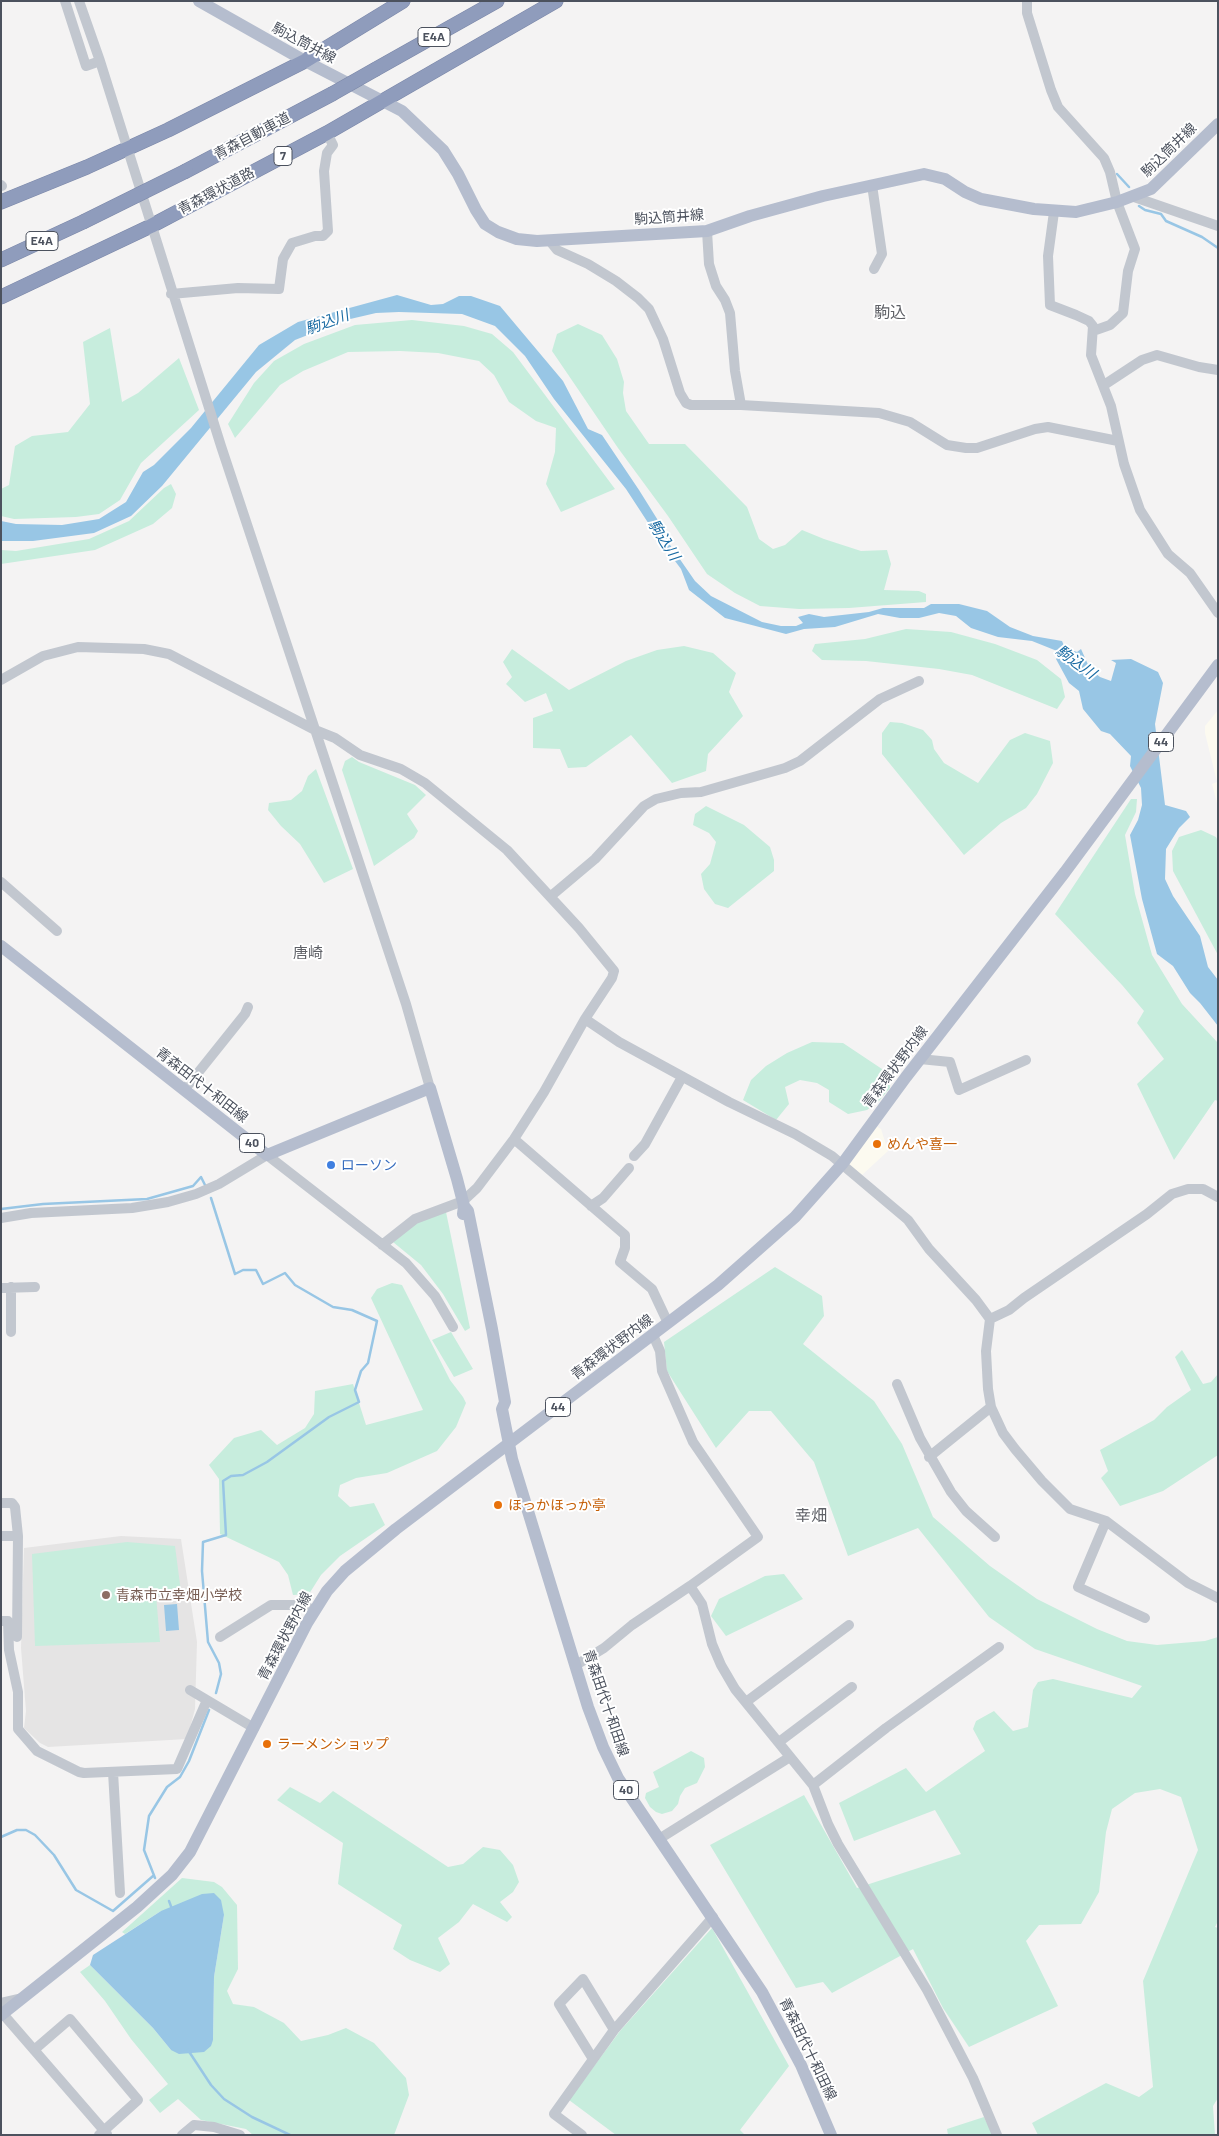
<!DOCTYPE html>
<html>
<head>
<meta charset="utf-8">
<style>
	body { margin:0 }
	#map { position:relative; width:1219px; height:2136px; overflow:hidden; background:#f4f3f3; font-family:Barlow,sans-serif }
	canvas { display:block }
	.frame { position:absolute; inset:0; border:2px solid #4c525e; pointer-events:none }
</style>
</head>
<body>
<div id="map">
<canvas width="1219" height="2136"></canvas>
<div class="frame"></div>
</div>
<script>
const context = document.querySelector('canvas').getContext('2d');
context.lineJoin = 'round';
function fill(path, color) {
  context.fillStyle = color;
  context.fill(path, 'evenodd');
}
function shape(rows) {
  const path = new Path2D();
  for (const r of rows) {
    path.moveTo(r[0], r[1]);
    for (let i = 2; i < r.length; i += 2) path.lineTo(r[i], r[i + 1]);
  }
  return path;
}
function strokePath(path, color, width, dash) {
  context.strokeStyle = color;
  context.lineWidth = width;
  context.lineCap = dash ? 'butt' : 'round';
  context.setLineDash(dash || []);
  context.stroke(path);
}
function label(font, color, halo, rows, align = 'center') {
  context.font = font + ' Barlow,"Noto Sans JP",sans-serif';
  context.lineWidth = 4;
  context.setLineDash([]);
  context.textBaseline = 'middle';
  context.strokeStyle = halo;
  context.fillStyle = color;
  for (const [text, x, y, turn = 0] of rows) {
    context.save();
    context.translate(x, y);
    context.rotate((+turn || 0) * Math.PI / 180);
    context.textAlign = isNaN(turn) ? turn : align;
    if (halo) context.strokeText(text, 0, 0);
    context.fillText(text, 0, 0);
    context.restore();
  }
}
fill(shape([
	[1218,710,1218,807,1212,784,1217,782,1205,733,1205,726],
	[876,1126,881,1129,888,1151,862,1175,849,1165]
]), '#fcfaf0');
fill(shape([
	[121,1536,181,1539,197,1642,195,1709,187,1739,48,1747,40,1743,24,1728,26,1711,21,1648,24,1548]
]), '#e5e4e4');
fill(shape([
	[412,320,464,326,492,334,513,352,615,489,561,512,546,484,555,452,556,428,536,421,509,402,494,375,479,361,438,353,400,351,348,352,303,371,280,385,235,438,228,424,254,383,274,361,304,344,355,325],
	[578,324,602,335,617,359,624,382,623,393,626,411,649,444,685,444,747,507,759,539,773,549,785,545,802,530,824,539,861,551,887,550,891,564,884,590,919,591,926,594,926,602,849,608,799,609,760,606,735,593,707,574,668,516,618,448,552,351,557,334],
	[110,328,122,402,138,393,179,358,199,410,141,463,120,500,99,514,76,517,14,519,1,516,1,489,9,485,15,446,32,436,68,432,90,404,83,342],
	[171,484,176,494,172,508,153,524,95,550,1,564,1,550,16,551,89,539,129,521,164,488],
	[906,629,951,632,995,644,1037,660,1061,679,1065,697,1057,709,972,675,939,669,866,661,822,660,812,651,815,644,865,639],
	[684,646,713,653,736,673,729,692,743,716,708,754,706,771,672,783,631,735,586,767,568,768,560,749,533,748,533,718,553,711,546,693,525,702,506,684,512,677,503,662,512,649,569,690,626,661,657,650],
	[890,722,902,723,923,730,932,740,934,749,944,763,978,783,1010,740,1025,733,1050,741,1053,763,1037,794,1026,808,1001,823,964,855,882,754,882,733],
	[352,757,359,762,415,785,426,795,407,814,418,831,414,838,374,866,342,770,345,761],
	[316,769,353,869,324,883,300,844,281,826,268,810,269,803,291,800,302,791,308,776],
	[1131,799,1137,799,1136,812,1125,835,1135,894,1152,955,1182,1004,1218,1043,1218,1101,1215,1100,1174,1160,1137,1084,1164,1059,1137,1023,1144,1011,1122,985,1055,914],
	[706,806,744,825,770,847,774,860,774,871,728,908,715,904,704,889,701,874,710,864,716,842,709,833,693,825,695,814],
	[1201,830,1216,837,1218,841,1218,955,1173,871,1172,851,1179,837],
	[812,1042,843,1043,888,1073,890,1088,879,1101,867,1110,848,1114,829,1102,829,1090,817,1083,800,1080,785,1087,789,1104,776,1120,743,1100,751,1080,766,1066,787,1053],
	[446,1212,470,1328,465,1331,443,1294,421,1265,393,1242,419,1221],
	[775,1267,822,1296,824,1316,803,1344,874,1401,902,1444,933,1517,990,1566,1037,1599,1097,1629,1127,1641,1157,1645,1205,1641,1218,1637,1218,1921,1215,1927,1218,1928,1218,2098,1213,2106,1215,2135,1038,2135,1032,2123,1106,2083,1139,2097,1153,2087,1143,1981,1198,1850,1181,1797,1160,1789,1135,1793,1112,1809,1106,1832,1099,1892,1081,1924,1039,1925,1026,1941,1058,2006,969,2047,943,2008,913,1949,832,1993,823,1982,796,1988,710,1845,804,1795,857,1888,961,1854,935,1810,854,1841,839,1803,906,1768,926,1792,985,1751,973,1729,976,1721,994,1711,1013,1731,1028,1727,1033,1690,1038,1682,1053,1679,1132,1698,1142,1686,1035,1649,989,1617,918,1528,848,1556,814,1462,771,1411,749,1411,716,1448,667,1371,664,1342],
	[392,1283,402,1285,450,1380,463,1397,466,1403,456,1427,437,1451,387,1473,356,1478,340,1485,338,1496,350,1507,374,1503,385,1525,340,1556,321,1575,309,1594,293,1595,288,1575,279,1562,220,1534,219,1479,209,1465,234,1438,261,1430,277,1445,305,1428,314,1414,315,1391,353,1384,366,1425,423,1410,371,1298,377,1289],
	[451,1332,473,1369,454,1377,432,1340],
	[1182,1350,1203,1384,1211,1382,1218,1374,1218,1455,1163,1491,1120,1506,1101,1478,1108,1471,1100,1450,1154,1420,1167,1407,1191,1390,1175,1357],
	[127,1542,175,1546,181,1592,156,1595,160,1642,35,1646,32,1554],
	[784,1574,803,1599,726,1636,711,1616,719,1599,765,1576],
	[691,1751,704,1758,705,1767,697,1783,685,1788,680,1796,678,1804,672,1811,662,1814,656,1812,650,1807,645,1798,646,1793,659,1787,653,1772],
	[290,1787,320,1803,333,1791,448,1867,463,1864,483,1847,500,1850,513,1865,519,1882,513,1892,500,1902,512,1917,507,1922,473,1904,459,1922,438,1938,450,1964,440,1972,410,1960,393,1949,402,1925,338,1884,343,1843,277,1800],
	[182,1878,214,1882,222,1887,237,1905,238,1969,227,1991,233,2004,254,2007,284,2023,301,2041,328,2035,346,2028,374,2043,406,2078,409,2095,394,2135,253,2135,246,2129,201,2120,178,2099,160,2113,149,2100,168,2084,131,2039,105,2001,80,1972,90,1965,153,2028,171,2050,213,2040,214,1977,224,1915,161,1911,125,1934,122,1932],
	[712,1928,789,2066,740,2130,745,2135,616,2135,569,2100,620,2031],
	[984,2117,993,2135,948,2135,947,2129]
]), '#c7eddd');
fill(shape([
	[397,295,431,305,443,304,459,296,471,296,500,306,563,381,588,429,602,435,639,490,664,530,668,542,695,581,711,596,762,622,781,626,796,626,803,623,798,617,809,614,824,617,869,612,883,608,924,608,931,604,959,604,987,611,1010,627,1033,636,1062,641,1065,648,1077,652,1081,649,1090,669,1100,677,1111,681,1116,663,1111,660,1131,659,1158,672,1163,683,1155,724,1165,805,1186,811,1190,817,1179,828,1166,849,1165,879,1173,896,1200,936,1208,967,1218,980,1218,1026,1200,1003,1190,993,1173,966,1157,954,1142,899,1130,835,1138,820,1142,805,1141,788,1130,766,1131,756,1110,734,1101,731,1083,709,1079,691,1069,683,1056,659,1060,654,1057,651,1032,641,998,637,971,628,956,616,939,613,919,618,900,618,878,614,835,627,804,629,786,634,725,618,689,590,681,569,660,541,626,489,554,399,525,356,495,326,462,314,399,312,376,313,346,320,295,340,256,372,162,486,131,516,94,533,33,541,1,541,1,521,16,524,62,525,99,519,126,502,143,472,154,465,191,428,259,345,298,322],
	[177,1604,179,1630,166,1631,164,1605],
	[214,1893,221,1900,224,1915,214,1977,213,2040,211,2046,204,2052,179,2054,171,2050,153,2028,90,1965,93,1955,161,1911,202,1894]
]), '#98c6e5');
strokePath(shape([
	[1117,174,1129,187],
	[1139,206,1145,210,1161,214,1166,221,1202,237,1218,248],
	[211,1198,235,1274,243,1270,256,1270,263,1284,285,1273,295,1285,333,1307,352,1310,377,1321,368,1363,361,1371,355,1390,359,1402,329,1417,267,1462,243,1475,231,1476,223,1481,226,1535,203,1542,202,1571,208,1642,219,1663,221,1674,216,1693],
	[1,1209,43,1204,147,1199,193,1186,201,1177,205,1185],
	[1,1837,17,1830,26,1830,35,1835,54,1855,76,1890,113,1911,153,1876],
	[155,1878,144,1850,149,1816,167,1787,180,1777,189,1761,209,1710],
	[169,1901,172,1909],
	[188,2050,211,2085,224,2099,252,2117,290,2135]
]), '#98c6e5', 2.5);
const highway = shape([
	[376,69,497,1],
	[186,171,332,94],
	[1,202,87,167,168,130,305,61,403,1],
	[1,260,83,222],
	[1,297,151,226,327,133,556,1]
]);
strokePath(highway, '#7b87a8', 15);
strokePath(shape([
	[65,1,86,66,100,61],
	[79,1,100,61,221,446,406,1004,430,1088],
	[1027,1,1027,13,1051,90,1058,107,1104,158,1110,172,1117,202,1135,249,1128,271,1123,313,1110,325,1093,331],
	[1,185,2,186],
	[872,185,882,254,874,269],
	[1134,197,1218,226],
	[1054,212,1048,256,1050,305,1076,315,1089,321,1093,326,1091,355,1111,406,1124,464,1140,510,1168,554,1190,573,1218,613],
	[707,231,709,264,716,286,725,300,730,313,735,371,741,405,879,413,910,422,947,445,966,448,977,448,1035,429,1048,427,1118,441],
	[549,240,557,250,588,264,616,281,638,298,649,309,663,339,680,393,686,403,691,405,741,405],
	[171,294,238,288,279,289,283,259,292,243,315,236,323,236,328,231,324,171,327,153,333,145,327,133],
	[1104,385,1142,360,1157,355,1199,367,1218,370],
	[1,680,43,656,78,647,144,649,169,654,315,730,335,738,360,755,401,769,425,783,507,850,579,928,614,971,612,978,585,1019,544,1092,514,1139,477,1188,463,1201,415,1219,382,1245],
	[1,882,57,931],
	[551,896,595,859,644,806,656,799,681,793,701,792,785,768,800,761,880,699,919,681],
	[585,1019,619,1042,729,1102,795,1134,832,1156,908,1220,929,1249,976,1300,990,1319,986,1351,988,1389,991,1407,1003,1433,1015,1449,1042,1481,1070,1509,1106,1521,1188,1583,1218,1598],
	[920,1059,950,1062,959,1090,1026,1060],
	[185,1089,245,1014,248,1007],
	[514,1139,625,1235,625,1248,620,1262,652,1289,668,1323],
	[634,1156,645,1144,682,1077],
	[591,1206,603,1198,629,1168],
	[1,1218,31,1213,132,1208,168,1202,196,1194,219,1184,267,1155,406,1263,435,1296,453,1327],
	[1,1288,35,1287],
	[990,1319,1009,1310,1024,1298,1147,1214,1172,1194,1188,1189,1203,1189,1218,1197],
	[11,1332,11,1287],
	[897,1384,920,1438,951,1492,966,1511,995,1537],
	[929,1457,991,1407],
	[1,1503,12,1503,15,1507,18,1536,17,1637],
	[1106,1521,1078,1587,1145,1618],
	[1,1536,18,1536],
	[690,1586,702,1604,712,1644,721,1665,735,1689,813,1785,828,1824,838,1844,927,1990,973,2078,997,2135],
	[1,1621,8,1621,9,1650,18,1692,18,1729,37,1751,79,1772,84,1773,177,1769,207,1700],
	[220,1637,271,1605,305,1605,314,1612],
	[576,1665,604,1648,632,1625,690,1586,758,1537,693,1442,662,1371,660,1351,653,1335],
	[190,1690,254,1728],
	[746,1702,849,1625],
	[779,1742,852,1687],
	[113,1772,120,1893],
	[813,1785,886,1728,999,1647],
	[659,1839,790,1757],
	[1,2003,22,1998],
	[3,2014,107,2134],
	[34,2050,70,2019,138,2100,99,2135],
	[593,2059,559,2004,583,1979,614,2030],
	[182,2135,194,2125,214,2127,240,2135],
	[582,2135,554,2114,614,2030,713,1917]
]), '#c2c7cf', 10);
strokePath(shape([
	[199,1,305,61,402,111,443,150,458,174,476,210,485,224,498,232,517,239,537,241,707,231,750,216,823,196,924,174,945,179,965,192,981,199,1034,209,1076,212,1117,202,1151,189,1218,124],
	[1,946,267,1155,430,1088,457,1179,464,1206,463,1214],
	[464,1206,468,1211,492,1329,505,1402,502,1409,512,1459,588,1707,603,1747,618,1778,762,1992,801,2065,831,2135],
	[1,2015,137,1907,172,1875,190,1852,307,1623,327,1591,345,1571,396,1529,718,1285,795,1217,843,1163,906,1077,1065,872,1218,665]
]), '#b5bdce', 12);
strokePath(highway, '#8f9cbc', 14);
const highwayBridge = shape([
	[332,94,376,69],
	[83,222,186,171]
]);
strokePath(highwayBridge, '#7b87a8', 15, []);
strokePath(highwayBridge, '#8f9cbc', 14);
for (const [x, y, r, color] of [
	[877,1144,5,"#e8710a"],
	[331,1165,5,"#3f7fe0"],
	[498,1505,5,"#e8710a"],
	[106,1595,5,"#8d6e63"],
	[267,1744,5,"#e8710a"]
]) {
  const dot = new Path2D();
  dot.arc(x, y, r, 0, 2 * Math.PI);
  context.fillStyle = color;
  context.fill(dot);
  strokePath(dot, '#fff', 2);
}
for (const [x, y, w] of [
	[434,37,32],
	[283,156,18],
	[42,241,32],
	[1161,742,25],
	[252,1143,25],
	[558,1407,25],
	[626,1790,25]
]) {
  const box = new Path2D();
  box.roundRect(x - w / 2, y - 9.5, w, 19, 4);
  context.fillStyle = '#fff';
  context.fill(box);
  strokePath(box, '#4c525e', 1);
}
label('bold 12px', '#4c525e', null, [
	["E4A",434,37],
	["7",283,156],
	["E4A",42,241],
	["44",1161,742],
	["40",252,1143],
	["44",558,1407],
	["40",626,1790]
]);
label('14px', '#4c525e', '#fff', [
	["駒込筒井線",304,43,28],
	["青森自動車道",252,136,-28],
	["駒込筒井線",1169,150,-44],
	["青森環状道路",216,191,-28],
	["駒込筒井線",669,217,-4],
	["青森環状野内線",895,1067,-53],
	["青森田代十和田線",202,1085,38],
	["青森環状野内線",612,1347,-37],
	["青森環状野内線",285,1636,-62],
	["青森田代十和田線",606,1703,71],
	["青森田代十和田線",808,2049,64]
]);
label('14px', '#c56008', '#fff', [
	["めんや喜一",887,1144],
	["ほっかほっか亭",508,1505],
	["ラーメンショップ",277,1744]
], 'left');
label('14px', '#366cbe', '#fff', [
	["ローソン",341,1165]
], 'left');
label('14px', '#785e54', '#fff', [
	["青森市立幸畑小学校",116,1595]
], 'left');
label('italic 15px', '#1a6ba3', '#fff', [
	["駒込川",327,322,-20],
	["駒込川",664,540,58],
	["駒込川",1076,662,36]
]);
label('15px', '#5f6167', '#fff', [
	["唐崎",308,953]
]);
label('16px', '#5f6167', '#fff', [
	["駒込",890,313],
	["幸畑",811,1516]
]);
</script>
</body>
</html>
